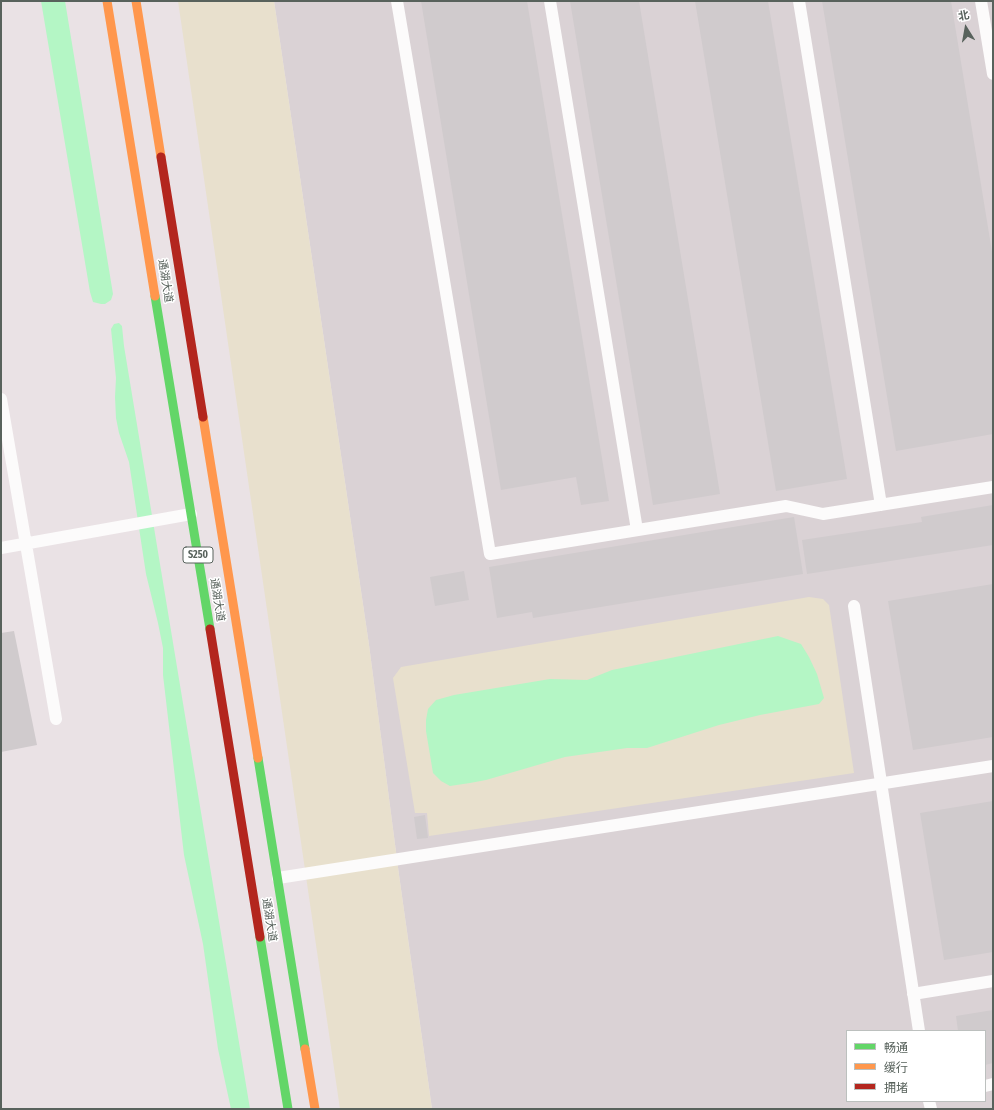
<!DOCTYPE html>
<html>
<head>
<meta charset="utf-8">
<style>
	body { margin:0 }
	#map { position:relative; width:994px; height:1110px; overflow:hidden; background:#eae2e5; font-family:"Fira Sans Condensed","Noto Sans SC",sans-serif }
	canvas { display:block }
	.frame { position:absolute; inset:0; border:2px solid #58625c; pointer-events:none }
	.legend { position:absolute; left:846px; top:1030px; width:140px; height:72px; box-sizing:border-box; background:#fff; border:1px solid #bcc0be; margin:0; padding:5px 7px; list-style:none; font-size:12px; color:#58625c }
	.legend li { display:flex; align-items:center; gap:8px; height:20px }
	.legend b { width:20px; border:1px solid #bcc0be }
	.north { position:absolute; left:946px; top:8px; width:40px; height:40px; -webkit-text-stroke:3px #fff; paint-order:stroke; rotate:349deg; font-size:11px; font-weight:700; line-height:16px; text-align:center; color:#58625c }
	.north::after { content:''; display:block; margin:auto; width:14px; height:18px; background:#58625c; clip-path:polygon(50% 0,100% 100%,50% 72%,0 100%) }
</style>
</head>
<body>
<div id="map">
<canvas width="994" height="1110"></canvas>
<div class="frame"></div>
<ul class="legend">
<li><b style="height:5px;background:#63d668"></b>畅通</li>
<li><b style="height:5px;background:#ff974d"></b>缓行</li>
<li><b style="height:5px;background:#b3261e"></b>拥堵</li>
</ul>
<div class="north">北</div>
</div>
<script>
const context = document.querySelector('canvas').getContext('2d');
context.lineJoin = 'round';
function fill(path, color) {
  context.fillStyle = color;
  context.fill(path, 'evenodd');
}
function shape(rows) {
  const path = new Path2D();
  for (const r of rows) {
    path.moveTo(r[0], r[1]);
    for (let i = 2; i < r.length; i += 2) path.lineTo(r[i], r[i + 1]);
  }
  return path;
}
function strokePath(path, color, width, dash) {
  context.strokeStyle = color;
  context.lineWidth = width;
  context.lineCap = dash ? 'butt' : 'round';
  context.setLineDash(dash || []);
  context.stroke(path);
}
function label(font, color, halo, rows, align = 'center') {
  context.font = font + ' "Fira Sans Condensed","Noto Sans SC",sans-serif';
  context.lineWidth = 3;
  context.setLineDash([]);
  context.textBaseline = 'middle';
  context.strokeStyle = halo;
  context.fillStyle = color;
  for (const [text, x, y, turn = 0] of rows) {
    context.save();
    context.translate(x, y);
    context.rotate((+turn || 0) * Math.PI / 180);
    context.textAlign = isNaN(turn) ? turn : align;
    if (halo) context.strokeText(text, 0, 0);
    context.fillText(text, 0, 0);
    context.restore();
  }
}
fill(shape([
	[274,1,993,1,993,1109,432,1109,399,875,369,645],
	[847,1031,985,1031,985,1101,847,1101]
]), '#dad2d5');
fill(shape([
	[178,1,274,1,369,645,399,875,432,1109,340,1109],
	[809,597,823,599,829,605,854,773,429,836,427,813,415,813,393,678,401,667]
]), '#e8e0cd');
fill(shape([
	[41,1,65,1,113,294,111,300,105,304,101,304,93,302,90,292],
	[119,323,122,326,124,346,250,1109,231,1109,218,1049,203,944,184,855,163,675,163,648,158,623,146,574,129,462,119,433,116,418,115,397,116,378,111,329,114,324],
	[778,636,801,644,809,657,817,674,824,698,819,704,760,715,719,725,647,748,627,748,565,757,486,780,470,783,450,786,441,781,433,773,426,731,426,720,428,709,436,700,454,695,550,679,587,680,612,670]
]), '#b4f6c5');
fill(shape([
	[421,1,527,1,609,501,581,505,576,477,501,490],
	[570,1,639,1,720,494,653,505],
	[695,1,768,1,847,479,776,491],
	[822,1,951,1,993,258,993,434,896,451],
	[993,505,993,545,807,574,802,540,922,522,921,517],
	[794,517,803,574,533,618,532,612,497,618,489,567],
	[464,571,469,600,435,606,430,577],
	[993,584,993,737,913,750,888,601],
	[14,631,37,745,1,752,1,633],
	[993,801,993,952,944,960,920,813],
	[425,815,428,838,417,839,414,817],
	[993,1010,993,1063,985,1065,985,1031,958,1031,956,1016]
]), '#d0cbcd');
strokePath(shape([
	[397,1,490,554,786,506,823,514,993,487],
	[550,1,637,530],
	[799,1,881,505],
	[981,1,993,74],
	[1,399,56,719],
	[1,548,191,514],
	[854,606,919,1031],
	[278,878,993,766],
	[913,994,993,981],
	[985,1086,993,1084],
	[929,1101,931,1109]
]), '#fcfbfb', 12);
strokePath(shape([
	[155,296,210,629],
	[258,758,305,1049],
	[260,937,288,1109]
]), '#63d668', 9);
strokePath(shape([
	[107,1,155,296],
	[136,1,161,157],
	[203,417,258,758],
	[305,1049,315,1109]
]), '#ff974d', 9);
strokePath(shape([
	[161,157,203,417],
	[210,629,260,937]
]), '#b3261e', 9);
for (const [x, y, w] of [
	[198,555,30]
]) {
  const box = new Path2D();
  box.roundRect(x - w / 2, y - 8, w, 16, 3);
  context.fillStyle = '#fff';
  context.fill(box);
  strokePath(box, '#58625c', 1);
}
label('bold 10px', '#58625c', null, [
	["S250",198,555]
]);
label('11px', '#58625c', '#fff', [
	["通湖大道",165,281,81],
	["通湖大道",217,600,81],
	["通湖大道",269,920,81]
]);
</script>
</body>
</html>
